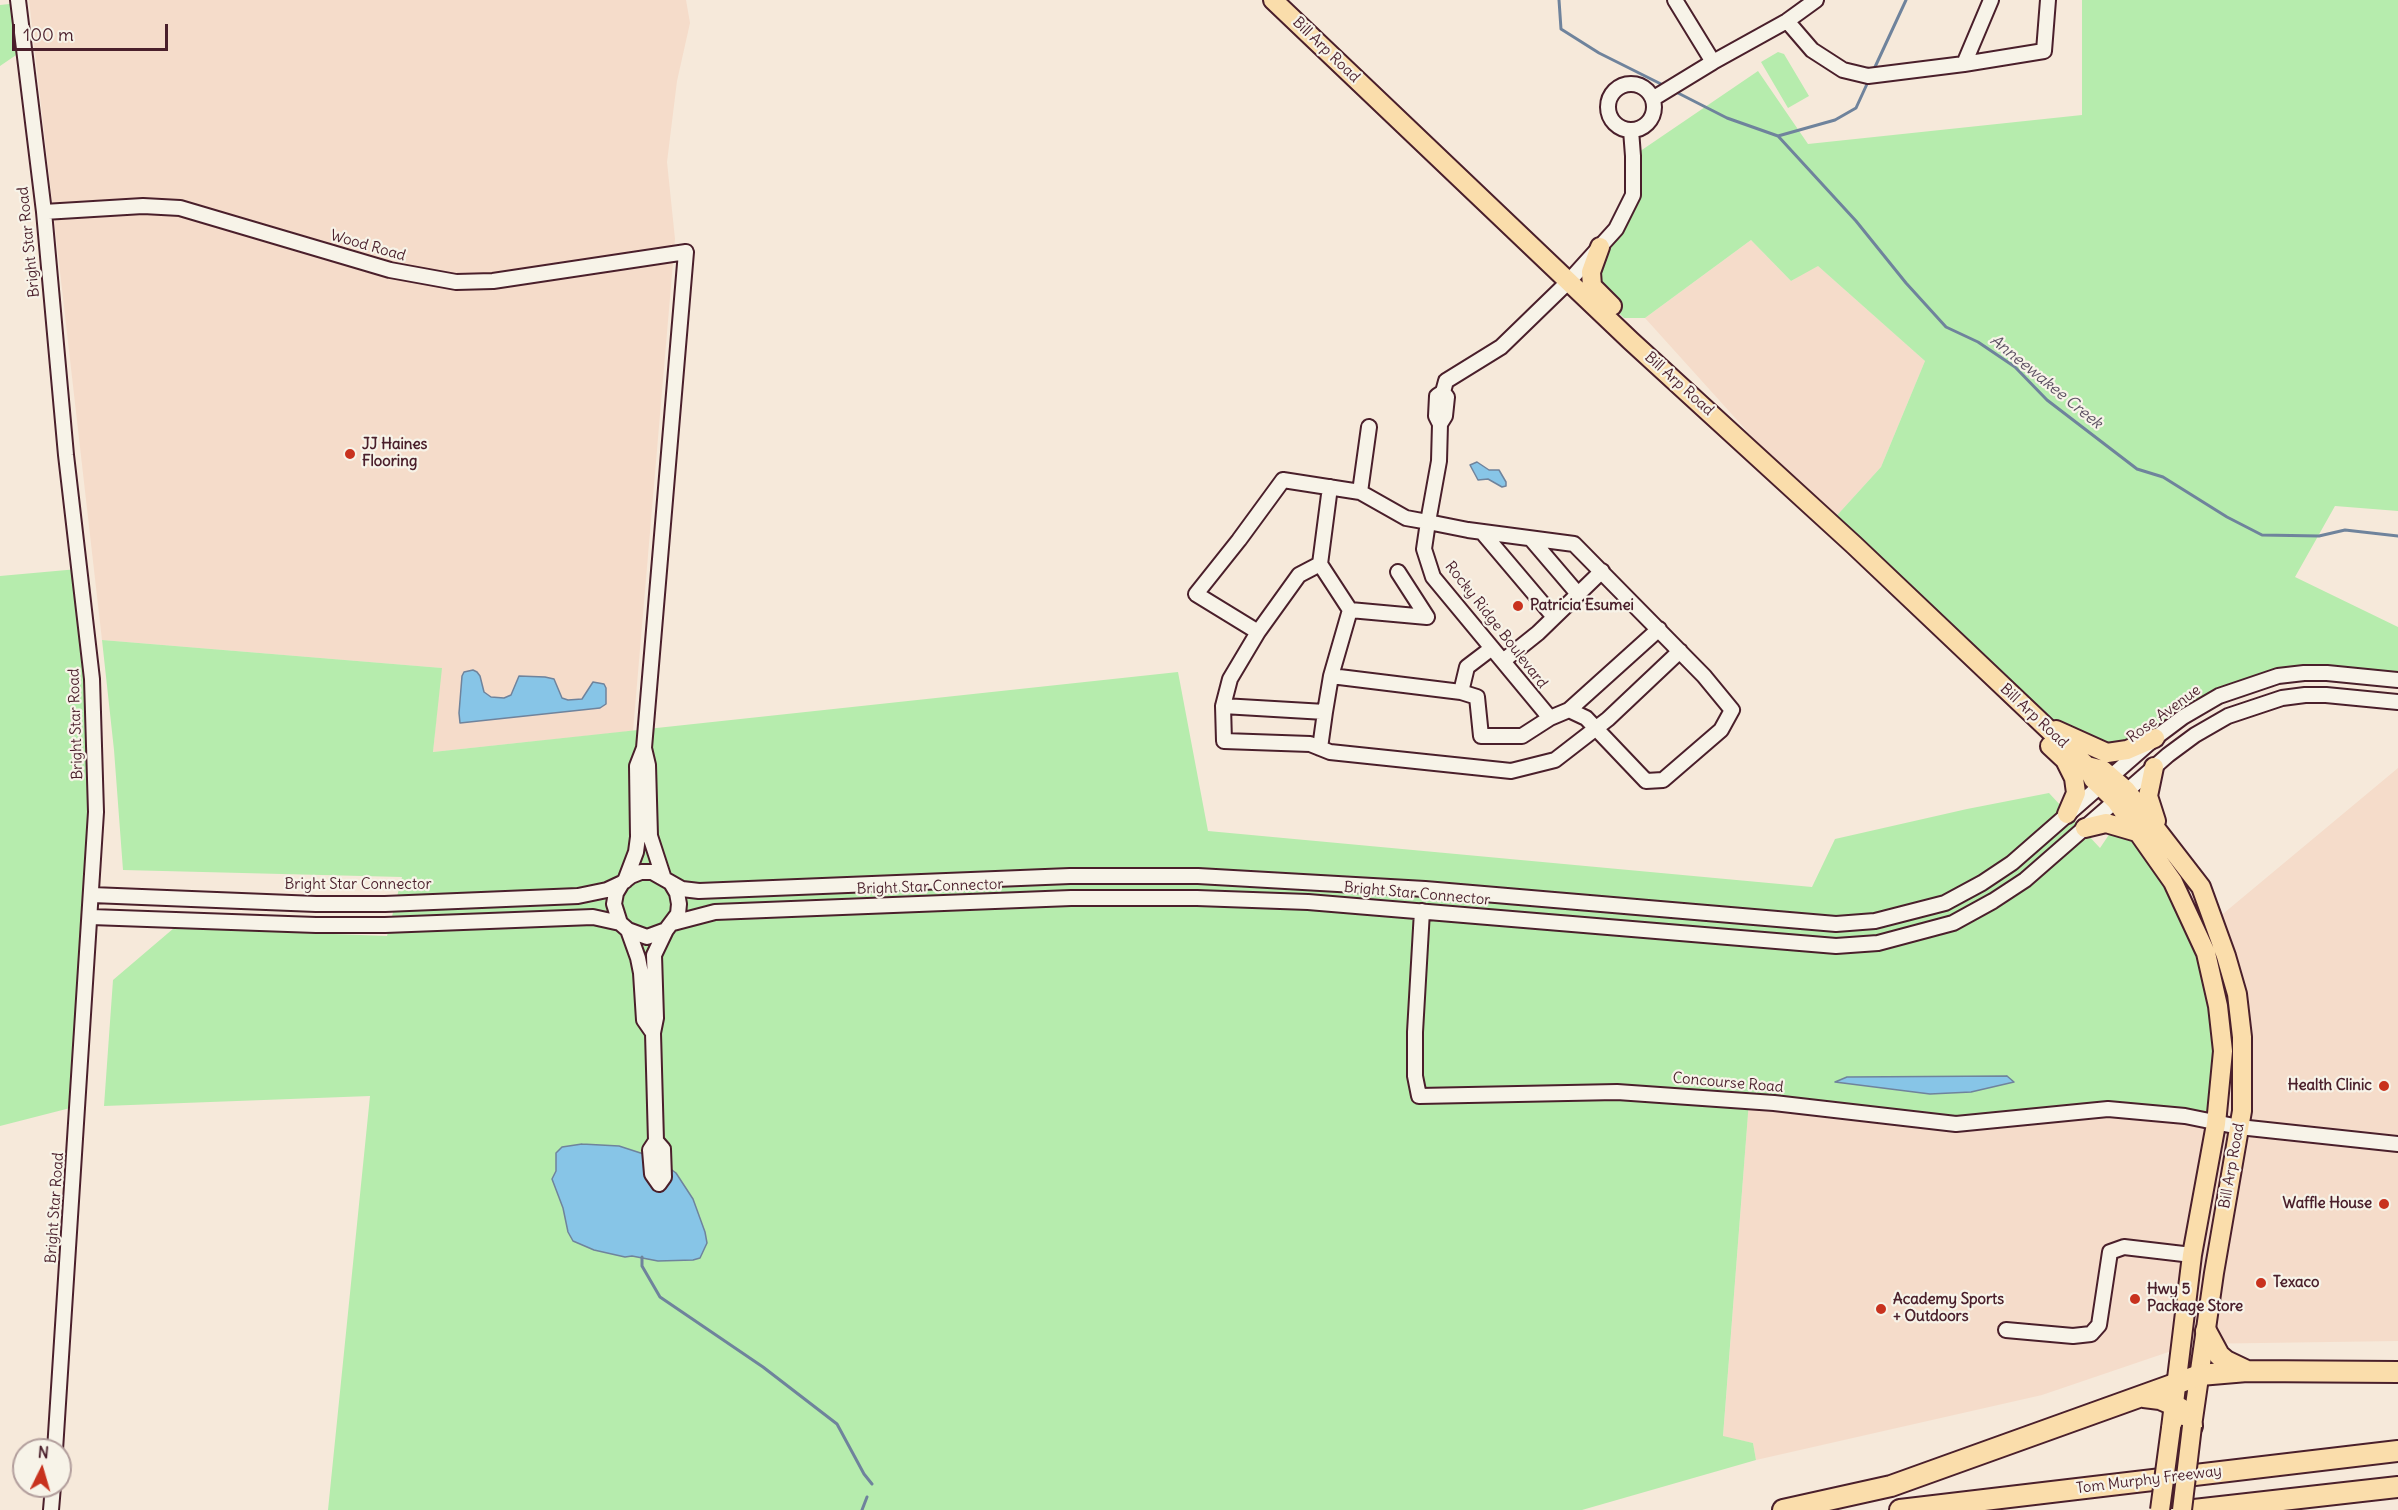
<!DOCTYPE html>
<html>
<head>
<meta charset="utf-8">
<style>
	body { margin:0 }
	#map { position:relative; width:2398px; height:1510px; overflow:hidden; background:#f6e9da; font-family:Delius,sans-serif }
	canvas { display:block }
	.north { position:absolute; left:12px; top:1438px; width:60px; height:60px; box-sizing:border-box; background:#f7f3e8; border:2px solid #b29e9c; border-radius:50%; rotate:5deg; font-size:16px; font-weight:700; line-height:24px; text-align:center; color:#4a1f2b }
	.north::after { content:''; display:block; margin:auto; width:21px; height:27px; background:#c8321e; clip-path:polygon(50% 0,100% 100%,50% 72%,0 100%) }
	.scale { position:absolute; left:12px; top:24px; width:156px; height:27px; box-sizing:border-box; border:3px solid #4a1f2b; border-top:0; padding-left:8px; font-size:18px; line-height:21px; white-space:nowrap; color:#4a1f2b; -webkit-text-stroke:4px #f7f3e8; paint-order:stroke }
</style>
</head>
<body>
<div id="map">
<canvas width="2398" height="1510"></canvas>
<div class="north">N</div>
<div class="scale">100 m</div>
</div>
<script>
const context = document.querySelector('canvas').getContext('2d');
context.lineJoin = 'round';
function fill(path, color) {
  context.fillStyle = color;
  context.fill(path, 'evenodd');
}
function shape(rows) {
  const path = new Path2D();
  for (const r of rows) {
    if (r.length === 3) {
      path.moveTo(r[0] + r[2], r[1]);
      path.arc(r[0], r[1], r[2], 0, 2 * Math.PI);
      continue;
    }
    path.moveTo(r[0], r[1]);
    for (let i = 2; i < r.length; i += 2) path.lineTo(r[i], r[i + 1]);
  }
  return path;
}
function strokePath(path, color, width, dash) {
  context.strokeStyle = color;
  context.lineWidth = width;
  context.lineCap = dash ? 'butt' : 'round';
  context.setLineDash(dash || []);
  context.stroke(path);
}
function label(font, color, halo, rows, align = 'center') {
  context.font = font + ' Delius,sans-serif';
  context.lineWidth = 4.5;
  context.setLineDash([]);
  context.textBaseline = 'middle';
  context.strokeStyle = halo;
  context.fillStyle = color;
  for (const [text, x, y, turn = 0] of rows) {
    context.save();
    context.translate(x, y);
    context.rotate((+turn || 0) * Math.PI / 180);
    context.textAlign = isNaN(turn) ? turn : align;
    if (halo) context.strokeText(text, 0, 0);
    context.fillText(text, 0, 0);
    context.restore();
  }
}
fill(shape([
	[29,0,686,0,690,23,677,81,667,162,675,239,633,731,433,752,441,668,102,640],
	[1751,240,1791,281,1817,265,1925,361,1881,467,1830,523,1645,318],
	[2398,768,2398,1341,2192,1344,2042,1395,1756,1460,1753,1443,1723,1437,1749,1101,2233,1052,2206,928]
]), '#f5dcca');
fill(shape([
	[2082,0,2398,0,2398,511,2335,506,2295,577,2398,627,2398,680,2304,673,2219,696,2110,777,1830,523,1881,467,1925,361,1818,266,1791,281,1751,240,1645,318,1624,318,1592,286,1600,247,1633,195,1633,156,1758,71,1808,144,2082,115],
	[19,3,25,49,0,66,0,5],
	[1778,52,1784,54,1809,96,1788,108,1761,62],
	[78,569,94,744,78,1106,0,1126,0,576],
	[102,640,442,668,433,752,1178,672,1208,831,1812,887,1835,839,1967,809,2049,793,2100,848,2129,805,2206,928,2233,1052,2224,1120,2141,1112,1956,1124,1749,1101,1723,1436,1753,1443,1756,1460,1582,1510,328,1510,370,1096,104,1106,113,980,174,928,387,936,402,877,123,870,114,750]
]), '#b6ecad');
const water = shape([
	[1477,462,1489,470,1499,470,1506,482,1506,486,1502,487,1488,479,1478,480,1470,465,1477,462],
	[473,670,477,672,480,676,484,692,491,697,504,698,511,695,519,676,545,677,554,679,562,698,568,700,582,699,593,682,604,684,606,688,606,704,600,708,460,723,459,713,462,676,464,672,473,670],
	[2007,1076,2014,1082,1971,1092,1930,1094,1835,1082,1847,1077,2007,1076],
	[582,1144,619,1146,656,1158,676,1173,693,1199,705,1232,707,1243,700,1258,693,1260,658,1261,632,1256,625,1257,594,1250,573,1241,568,1232,563,1208,552,1179,556,1171,556,1153,562,1147,582,1144]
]);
fill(water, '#87c5e7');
strokePath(water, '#6f839c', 1.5);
strokePath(shape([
	[1559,0,1561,29,1599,53,1661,84],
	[1875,67,1906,0],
	[1678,93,1727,118,1778,136,1856,221,1906,283,1946,327,1978,342,2015,367,2047,400,2137,469,2163,477,2227,517,2262,535,2319,536,2345,530,2398,536],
	[1778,136,1835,120,1856,108,1867,84],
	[642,1257,642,1266,660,1297,763,1367,837,1424,864,1474,872,1484],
	[862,1510,867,1497]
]), '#6f839c', 3);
const minor = shape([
	[18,0,44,212,66,455,92,679,96,812,55,1450],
	[1675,0,1713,62],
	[1787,21,1812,50,1843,70,1868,76,1964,64,1991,0],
	[1964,64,2044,51,2048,0],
	[1631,107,23],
	[1654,98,1713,62,1787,21,1816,0],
	[44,212,143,206,180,208,390,270,456,282,493,281,686,252,644,748],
	[1443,392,1447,397,1445,416,1440,424,1439,461,1428,522,1424,549,1433,577,1550,718,1569,710,1586,718,1646,781,1663,780,1721,730,1732,710,1704,676,1574,544,1468,530,1428,522,1406,518,1360,492,1283,480,1239,540,1196,594,1258,632,1230,679,1223,706,1325,712,1331,676,1461,692,1467,667,1492,648],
	[1440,424,1436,416,1437,396,1443,392,1446,381,1501,347,1569,281,1616,229,1633,195,1633,156,1631,130],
	[1330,487,1320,564,1350,610,1427,617],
	[1360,492,1369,427],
	[1482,532,1554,617],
	[1531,539,1578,594],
	[1398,572,1427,617],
	[1258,632,1299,575,1320,564],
	[1503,661,1538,633,1602,571],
	[1331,676,1350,610],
	[1461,692,1477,697,1481,736,1522,736,1550,718],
	[1223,706,1224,741,1310,744,1330,752,1511,771,1555,760,1608,719,1680,651],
	[1569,710,1659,629],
	[1320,748,1325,712],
	[625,881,636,852,638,837,637,766,644,748,648,765,650,836,663,876],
	[671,883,677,893,679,904,678,914,666,930,647,937,628,930,620,923,614,904,616,893,622,883,631,876,641,872,652,872,682,889,699,891,1070,876,1198,876,1425,889,1836,924,1875,921,1945,903,1982,883,2012,863,2155,738,2183,717,2219,696,2278,676,2304,673,2327,673,2398,680],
	[92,895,316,904,385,904,578,896,607,890,622,883],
	[1422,911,1415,1032,1415,1076,1419,1096,1617,1092,1774,1103,1956,1124,2108,1109,2185,1116,2239,1127,2398,1144],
	[91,917,316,925,385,925,593,917,620,923],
	[673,923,715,912,1071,898,1197,898,1308,902,1836,946,1878,943,1953,923,1993,901,2025,880,2168,755,2195,735,2228,716,2282,698,2305,695,2326,695,2398,702],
	[628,930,638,958,641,973,644,1020,653,1033],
	[656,1141,663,1149,664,1177,659,1184,652,1174,650,1150,656,1141,653,1033,656,1018,654,955,666,930],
	[2006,1330,2073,1336,2091,1334,2099,1325,2110,1252,2124,1247,2192,1255],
	[51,1510,53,1486]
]);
const major = shape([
	[1273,0,1631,341,1854,545,2087,766,2093,779,2116,801,2173,882,2206,953,2218,1006,2223,1051,2216,1124,2192,1255,2171,1428],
	[1600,247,1591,272,1592,286,1612,306],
	[2056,730,2107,753,2127,750,2155,738],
	[2050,746,2065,760,2074,778,2076,793,2067,814],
	[2087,766,2103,770,2126,790,2201,887,2226,956,2237,994,2242,1037,2242,1111,2214,1273,2192,1426],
	[2154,767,2148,796,2156,821],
	[2085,828,2106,823,2137,832]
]);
const highway = shape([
	[2206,1331,2219,1355,2226,1361,2247,1371],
	[2144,1397,2160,1399,2174,1405,2181,1409,2192,1426],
	[1783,1510,1891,1486,2200,1375,2247,1371,2398,1372],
	[1900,1510,2398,1451],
	[2194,1510,2398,1487]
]);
strokePath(minor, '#4a1f2b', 18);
strokePath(major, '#4a1f2b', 22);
strokePath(highway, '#4a1f2b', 24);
strokePath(minor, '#f7f3e8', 14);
strokePath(major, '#faddab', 18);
strokePath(highway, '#faddab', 20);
const majorBridge = shape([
	[2160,1510,2171,1428],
	[2182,1510,2192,1426]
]);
strokePath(majorBridge, '#4a1f2b', 22, []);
strokePath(majorBridge, '#faddab', 18);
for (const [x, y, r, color] of [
	[350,454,6,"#c8321e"],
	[1518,606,6,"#c8321e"],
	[2384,1086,6,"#c8321e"],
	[2384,1204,6,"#c8321e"],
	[2261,1283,6,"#c8321e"],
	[2135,1299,6,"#c8321e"],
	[1881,1309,6,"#c8321e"]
]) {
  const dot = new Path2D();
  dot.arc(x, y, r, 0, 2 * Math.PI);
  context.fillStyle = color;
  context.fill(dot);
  strokePath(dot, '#f7f3e8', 2);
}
label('15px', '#4a1f2b', '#f7f3e8', [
	["Bill Arp Road",1326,50,44],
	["Bright Star Road",29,242,-96],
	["Wood Road",368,246,16],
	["Bill Arp Road",1679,384,42],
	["Rocky Ridge Boulevard",1496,625,52],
	["Rose Avenue",2164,714,-36],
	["Bill Arp Road",2034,716,43],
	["Bright Star Road",76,724,-92],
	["Bright Star Connector",358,885],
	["Bright Star Connector",930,887,-2],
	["Bright Star Connector",1417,894,5],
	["Concourse Road",1728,1083,5],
	["Bill Arp Road",2232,1166,-80],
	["Bright Star Road",55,1208,-86],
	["Tom Murphy Freeway",2149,1480,-7]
]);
label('bold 15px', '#4a1f2b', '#f7f3e8', [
	["JJ Haines",362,445],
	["Flooring",362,462],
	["Patricia Esumei",1530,606],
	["Health Clinic",2372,1086,"right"],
	["Waffle House",2372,1204,"right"],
	["Texaco",2273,1283],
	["Hwy 5",2147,1290],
	["Package Store",2147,1307],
	["Academy Sports",1893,1300],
	["+ Outdoors",1893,1317]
], 'left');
label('italic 16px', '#5c5163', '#f7f3e8', [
	["Anneewakee Creek",2046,382,39]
]);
</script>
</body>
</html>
